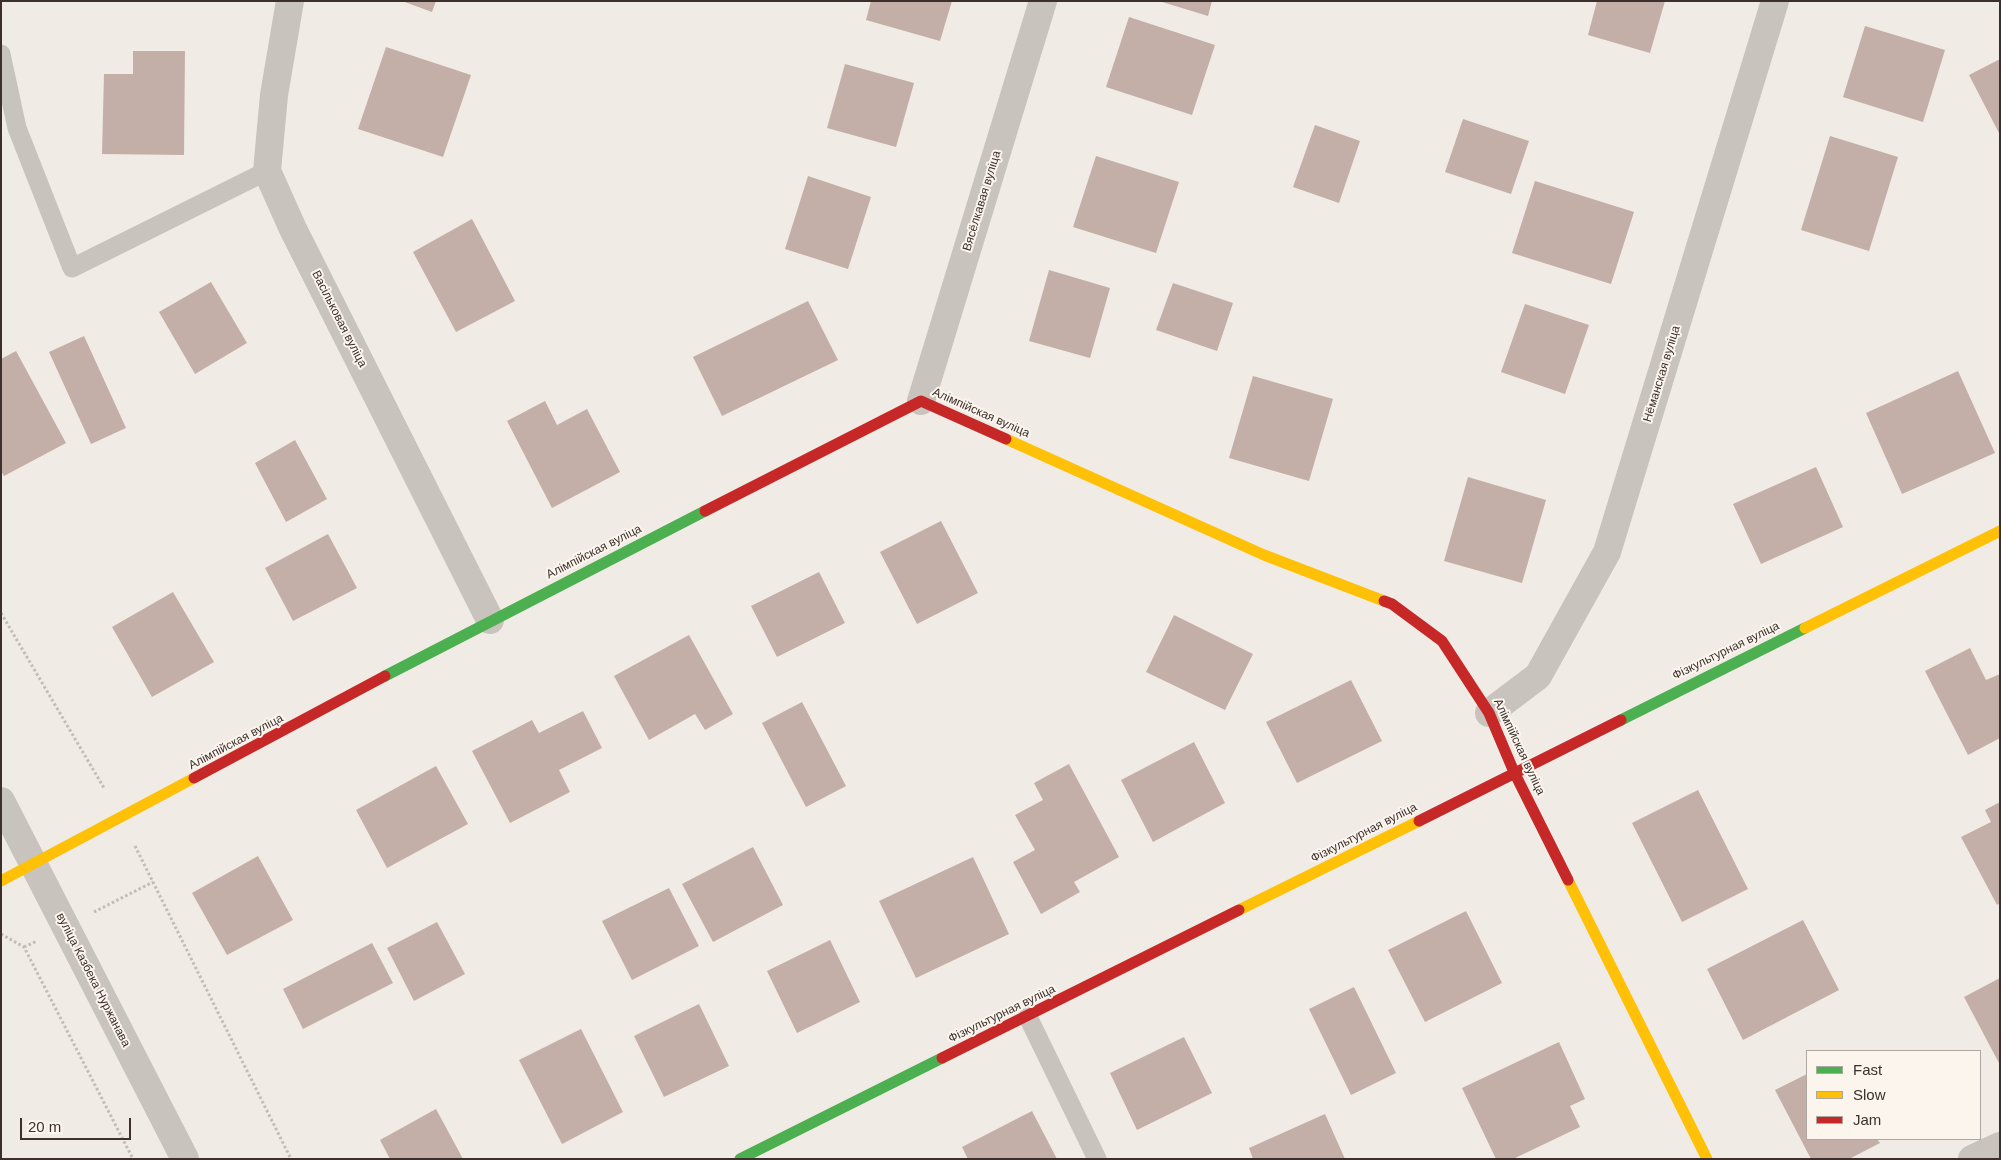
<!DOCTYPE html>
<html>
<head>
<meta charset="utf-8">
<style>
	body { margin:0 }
	#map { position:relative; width:2001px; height:1160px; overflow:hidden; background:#f0ebe5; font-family:Arial,sans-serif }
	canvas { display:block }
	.frame { position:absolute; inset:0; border:2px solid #3b302b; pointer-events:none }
	.legend { position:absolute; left:1806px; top:1050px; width:175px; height:90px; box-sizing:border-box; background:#fbf5ee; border:1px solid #aea6a0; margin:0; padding:6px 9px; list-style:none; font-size:15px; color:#3b302b }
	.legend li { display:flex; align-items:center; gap:10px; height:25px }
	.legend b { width:25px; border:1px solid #aea6a0 }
	.scale { position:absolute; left:20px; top:1118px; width:111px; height:22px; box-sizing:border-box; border:2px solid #3b302b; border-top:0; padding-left:6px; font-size:15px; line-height:18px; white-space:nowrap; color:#3b302b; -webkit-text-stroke:4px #fbf5ee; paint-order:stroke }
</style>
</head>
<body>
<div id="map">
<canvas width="2001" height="1160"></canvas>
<div class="frame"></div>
<ul class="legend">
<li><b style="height:6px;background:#4caf50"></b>Fast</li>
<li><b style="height:6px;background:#ffc107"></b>Slow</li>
<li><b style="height:6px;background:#c62828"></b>Jam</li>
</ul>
<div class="scale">20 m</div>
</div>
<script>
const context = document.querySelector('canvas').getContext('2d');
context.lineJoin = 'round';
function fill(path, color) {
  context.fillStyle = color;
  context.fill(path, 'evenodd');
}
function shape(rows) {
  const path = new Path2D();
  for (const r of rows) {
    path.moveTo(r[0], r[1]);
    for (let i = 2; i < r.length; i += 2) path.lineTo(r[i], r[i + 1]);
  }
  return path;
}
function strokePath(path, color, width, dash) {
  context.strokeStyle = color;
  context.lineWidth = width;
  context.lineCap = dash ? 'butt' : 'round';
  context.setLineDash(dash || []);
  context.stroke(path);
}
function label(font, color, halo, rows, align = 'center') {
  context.font = font + ' Arial,sans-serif';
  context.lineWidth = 4;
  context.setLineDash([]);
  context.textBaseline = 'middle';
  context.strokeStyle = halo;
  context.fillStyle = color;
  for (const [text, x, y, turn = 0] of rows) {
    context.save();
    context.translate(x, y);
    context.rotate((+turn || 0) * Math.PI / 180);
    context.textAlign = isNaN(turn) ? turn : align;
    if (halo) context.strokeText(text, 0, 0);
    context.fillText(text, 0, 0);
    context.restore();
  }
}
fill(shape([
	[402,1,436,1,432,12],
	[871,1,952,1,940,41,866,20],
	[1159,1,1212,1,1208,16],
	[1597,1,1665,1,1650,53,1588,35],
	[1129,17,1215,45,1192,115,1106,87],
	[1865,26,1945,50,1923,122,1843,97],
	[386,47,471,75,443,157,358,129],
	[133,51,185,51,184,155,102,154,104,74,133,74],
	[2000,59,2000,135,1969,75],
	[845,64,914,83,896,147,827,128],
	[1463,119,1529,141,1511,194,1445,172],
	[1315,125,1360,141,1339,203,1293,187],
	[1830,136,1898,157,1869,251,1801,230],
	[1096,156,1179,182,1156,253,1073,227],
	[808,176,871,197,848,269,785,249],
	[1535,181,1634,212,1611,284,1512,253],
	[472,219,515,301,456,332,413,252],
	[1049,270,1110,288,1090,358,1029,341],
	[211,282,247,343,195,374,159,312],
	[1173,283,1233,303,1217,351,1156,330],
	[808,301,838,360,722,416,693,357],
	[1525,304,1589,325,1565,394,1501,372],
	[84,336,126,428,91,444,49,352],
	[16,351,66,443,4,476,1,471,1,359],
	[1958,371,1995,453,1902,494,1866,413],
	[1253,376,1333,399,1309,481,1229,458],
	[545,401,557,425,587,409,620,472,552,508,507,421],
	[295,440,327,499,286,522,255,463],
	[1816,467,1843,527,1761,564,1733,504],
	[1468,477,1546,500,1522,583,1444,561],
	[941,521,978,593,917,624,880,552],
	[328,534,357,588,293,621,265,568],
	[819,572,845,623,777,657,751,606],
	[173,592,214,662,152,697,112,627],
	[1174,615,1253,654,1225,710,1146,672],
	[689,635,733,714,705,730,695,714,649,740,614,676],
	[1970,648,1986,680,2000,674,2000,738,1968,755,1925,671],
	[1351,680,1382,741,1297,783,1266,722],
	[802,702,846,786,806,807,762,723],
	[583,711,602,748,559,770,570,792,510,823,472,751,532,720,539,733],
	[1194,742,1225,803,1153,842,1121,780],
	[1069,764,1119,857,1074,882,1080,892,1041,914,1013,862,1035,850,1015,815,1043,800,1034,783],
	[436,766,468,824,387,868,356,810],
	[1698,790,1748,889,1682,922,1632,823],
	[2000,802,2000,903,1997,905,1961,837,1991,822,1985,810],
	[753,847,783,905,713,942,682,884],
	[258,856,293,920,227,955,192,893],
	[973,857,1009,934,916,978,879,901],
	[669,888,699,946,632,980,602,921],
	[1466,911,1502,983,1425,1022,1388,950],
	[1803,920,1839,990,1743,1040,1707,969],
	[437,922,465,974,414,1001,387,948],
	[830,940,860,1002,797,1033,767,971],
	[372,943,393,983,303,1029,283,989],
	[2000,978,2000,1065,1964,997],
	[1354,987,1396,1073,1351,1095,1309,1009],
	[699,1004,729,1066,664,1097,634,1036],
	[581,1029,623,1112,562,1144,519,1060],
	[1184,1037,1212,1093,1137,1130,1110,1073],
	[1559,1042,1585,1099,1570,1106,1580,1127,1513,1159,1496,1159,1462,1088],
	[1807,1074,1807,1139,1877,1139,1880,1143,1849,1159,1811,1159,1775,1090],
	[436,1109,463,1159,390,1159,380,1140],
	[1032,1111,1057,1159,968,1159,962,1147],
	[1325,1114,1345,1159,1253,1159,1249,1148]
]), '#c3afa7');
strokePath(shape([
	[1,613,104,788],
	[135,846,291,1159],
	[94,912,153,882],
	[1,934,24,947,133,1159],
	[24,947,37,941]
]), '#c2bbb6', 3, [2.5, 2.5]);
strokePath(shape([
	[1,54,17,128,72,268,267,171],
	[1028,1017,1097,1159]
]), '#c9c3be', 19);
strokePath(shape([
	[290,1,274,95,267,171,293,229,490,620],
	[921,401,1043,1],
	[1489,713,1538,676,1607,552,1775,1],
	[1,801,185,1159],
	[1972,1159,2000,1146]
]), '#c9c3be', 28);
strokePath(shape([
	[385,676,705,511],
	[1621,720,1805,628],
	[740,1159,942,1058]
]), '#4caf50', 11);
strokePath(shape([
	[1006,439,1264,555,1384,601],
	[1805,628,2000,531],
	[1568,880,1707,1159],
	[1,881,194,778],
	[1239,910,1419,821]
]), '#ffc107', 11);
strokePath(shape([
	[705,511,921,401,1006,439],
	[1384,601,1392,604,1442,641,1489,713,1514,772,1568,880],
	[194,778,385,676],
	[1419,821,1621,720],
	[942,1058,1239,910]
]), '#c62828', 11);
label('12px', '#3b302b', '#fbf5ee', [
	["Вясёлкавая вуліца",982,201,-73],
	["Васільковая вуліца",339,319,63],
	["Нёманская вуліца",1662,374,-73],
	["Алімпійская вуліца",981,413,24],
	["Алімпійская вуліца",594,552,-27],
	["Фізкультурная вуліца",1726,651,-26],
	["Алімпійская вуліца",236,742,-28],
	["Алімпійская вуліца",1519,747,65],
	["Фізкультурная вуліца",1364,833,-27],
	["вуліца Казбека Нуржанава",93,980,63],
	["Фізкультурная вуліца",1002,1014,-26]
]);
</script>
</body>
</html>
